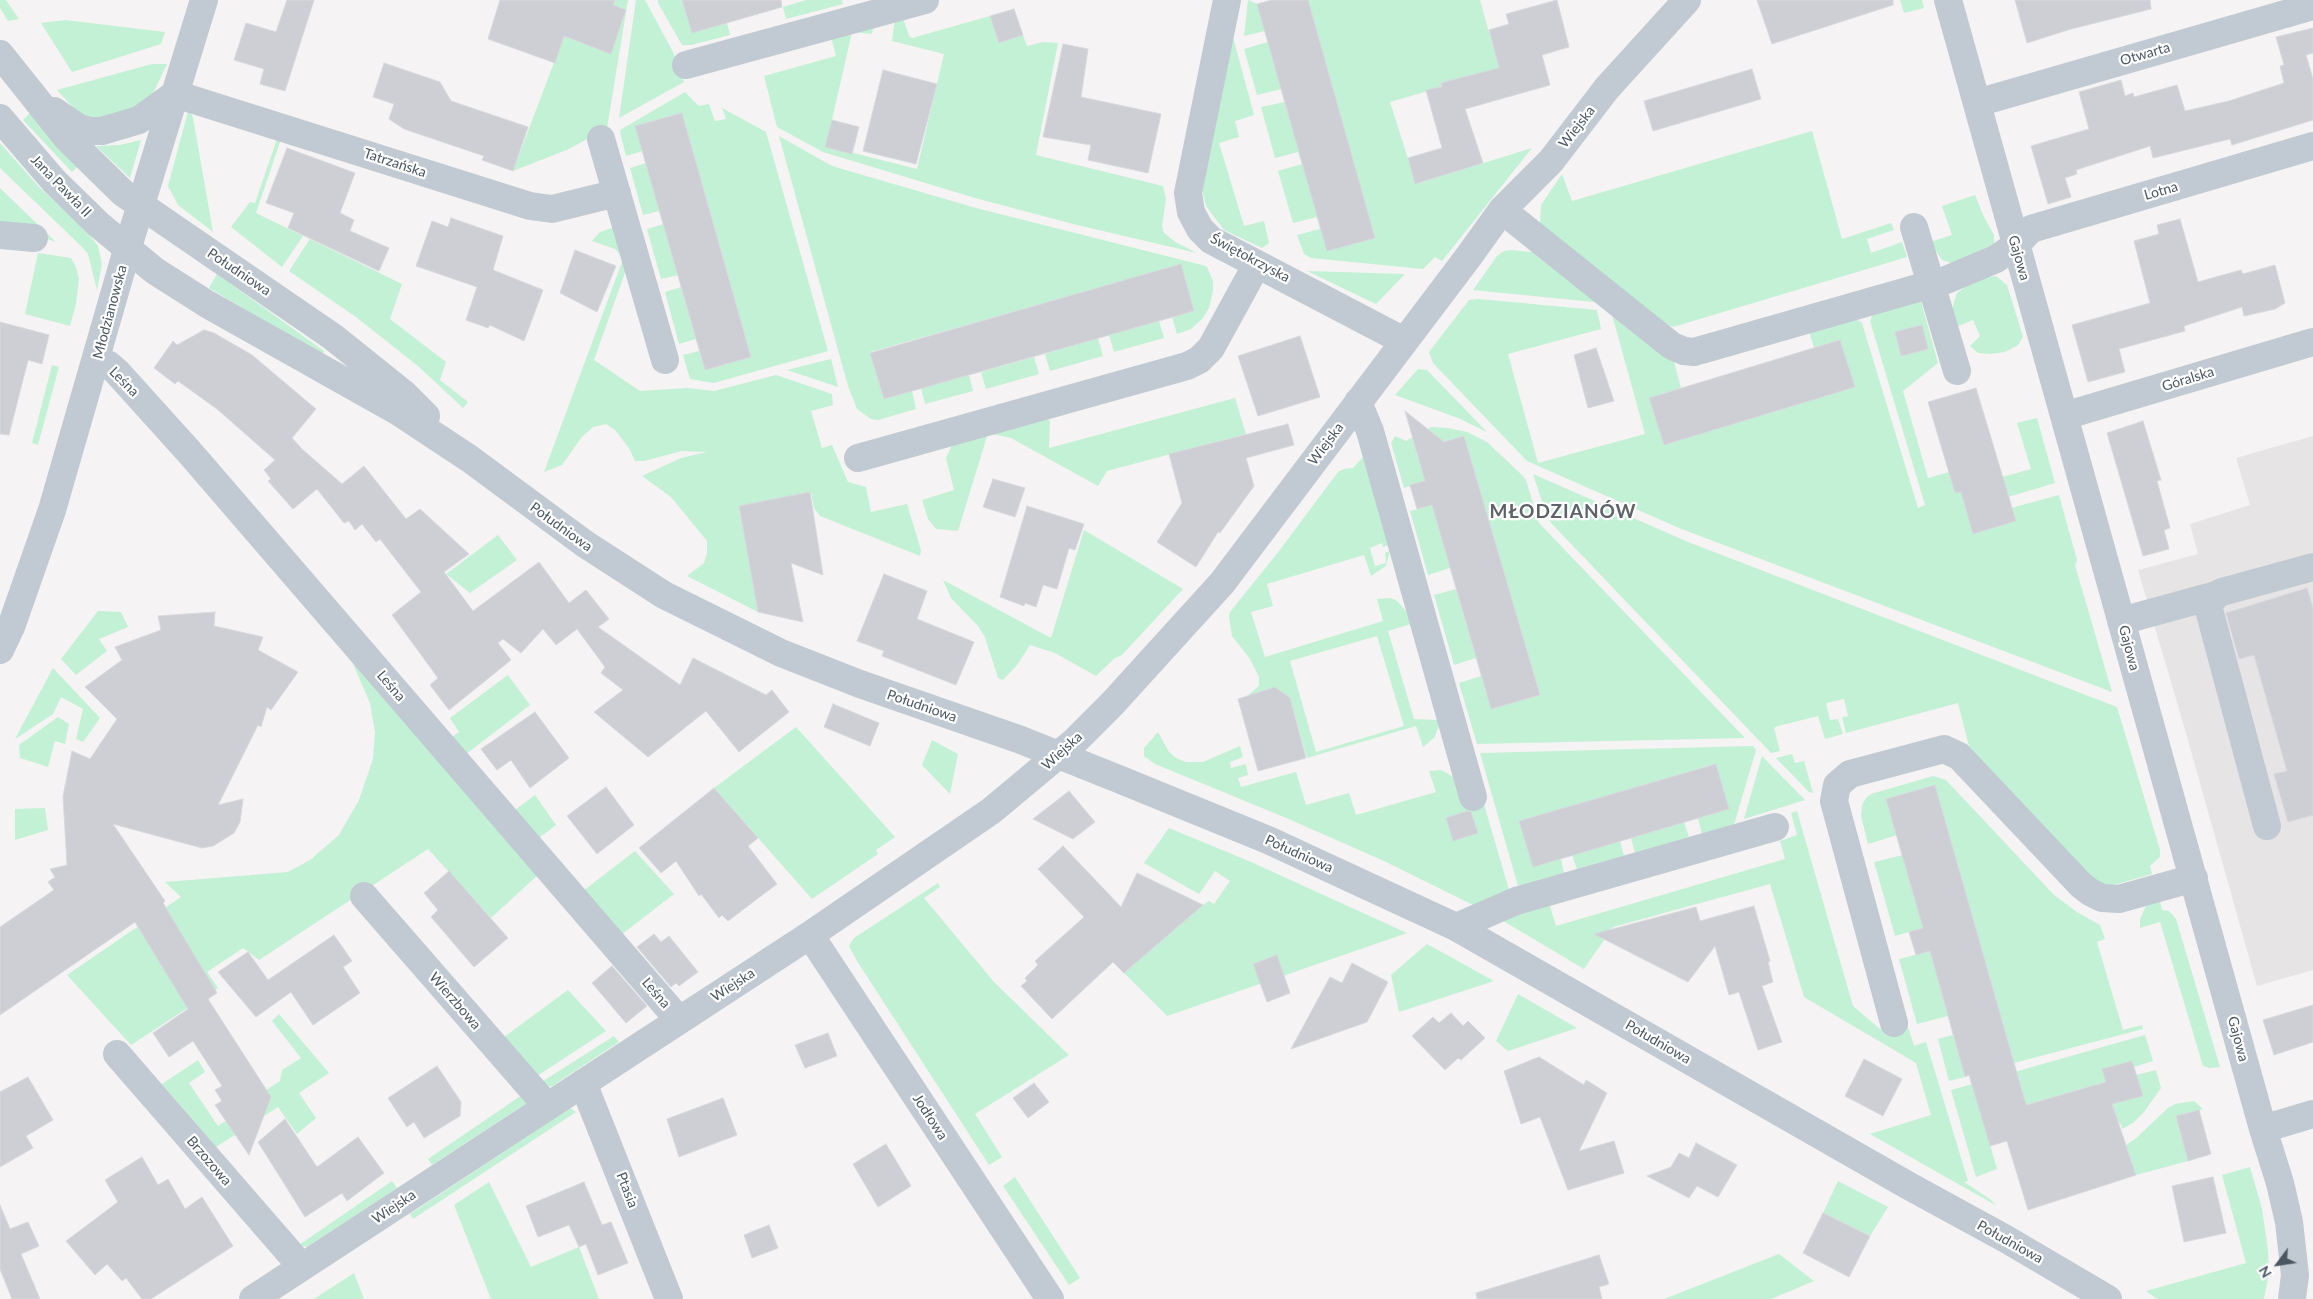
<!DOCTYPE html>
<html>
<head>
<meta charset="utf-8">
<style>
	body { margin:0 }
	#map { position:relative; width:2313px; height:1299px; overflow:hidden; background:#f5f3f3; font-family:Lato,sans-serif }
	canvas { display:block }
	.north { position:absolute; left:2253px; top:1239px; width:50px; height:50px; -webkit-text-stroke:4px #fff; paint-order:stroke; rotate:239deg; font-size:14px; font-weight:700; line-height:20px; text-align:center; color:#4a5661 }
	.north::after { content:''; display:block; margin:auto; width:18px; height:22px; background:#4a5661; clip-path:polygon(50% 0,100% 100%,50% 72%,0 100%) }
</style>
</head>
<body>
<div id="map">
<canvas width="2313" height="1299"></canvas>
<div class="north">N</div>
</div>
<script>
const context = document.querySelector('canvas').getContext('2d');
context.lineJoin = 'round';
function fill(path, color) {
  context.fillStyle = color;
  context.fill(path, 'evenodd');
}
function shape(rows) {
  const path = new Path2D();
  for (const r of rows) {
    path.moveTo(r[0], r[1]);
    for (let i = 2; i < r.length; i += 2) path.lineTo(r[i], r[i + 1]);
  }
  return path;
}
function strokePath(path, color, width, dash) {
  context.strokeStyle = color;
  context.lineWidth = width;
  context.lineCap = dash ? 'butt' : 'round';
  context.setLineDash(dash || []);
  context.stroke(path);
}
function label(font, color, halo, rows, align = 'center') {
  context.font = font + ' Lato,sans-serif';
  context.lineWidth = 4.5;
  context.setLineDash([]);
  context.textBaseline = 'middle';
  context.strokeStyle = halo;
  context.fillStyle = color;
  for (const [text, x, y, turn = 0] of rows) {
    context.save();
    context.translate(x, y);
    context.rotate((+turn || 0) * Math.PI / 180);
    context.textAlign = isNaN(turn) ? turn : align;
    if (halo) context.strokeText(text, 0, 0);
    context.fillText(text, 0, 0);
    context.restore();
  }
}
fill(shape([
	[2313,436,2313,970,2257,986,2184,726,2138,570,2198,554,2190,524,2250,505,2236,458]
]), '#e6e4e5');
fill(shape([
	[0,0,6,0,19,19,8,21,0,8],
	[615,0,628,0,607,128,569,149,513,171,564,36,611,54,626,10,613,5],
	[636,0,645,0,673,52,684,82,619,118],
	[658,0,682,0,727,23,730,35,691,45,682,45,658,3],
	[806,0,842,0,843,4,786,19,783,7],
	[1248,0,1257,4,1272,0,1480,0,1500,72,1493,70,1441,83,1442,87,1390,102,1416,184,1532,148,1442,261,1435,257,1423,269,1311,258,1304,254,1297,235,1320,229,1317,217,1293,223,1278,171,1302,164,1298,152,1275,158,1261,107,1285,102,1281,89,1257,95,1244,49,1268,42,1265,31,1244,36],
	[1900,0,1922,0,1924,8,1904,13],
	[902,15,909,36,912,38,990,16,999,43,1023,35,1027,46,1043,42,1058,43,1036,155,1163,186,1166,199,1162,226,1164,233,1177,243,1197,253,1073,224,975,198,823,152,777,127,764,76,836,56,830,33,874,22,872,34,852,32,826,146,917,169,944,54,892,41,895,18],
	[65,20,165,32,161,44,72,72,41,23],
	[1233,37,1254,115,1235,121,1239,137,1219,143,1244,226,1264,221,1269,243,1262,248,1224,230,1206,206,1202,189],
	[152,64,167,64,148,104,102,123,78,113,57,90],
	[685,92,699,106,709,104,715,121,726,119,722,108,766,132,828,351,714,383,690,379,683,355,699,351,705,370,751,357,682,113,643,151,626,156,620,132,620,130],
	[189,108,193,118,213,232,178,205,168,186],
	[31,112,79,165,72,172,23,120],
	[1812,131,1842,239,1891,223,1894,230,1867,239,1871,253,1902,242,1907,257,1673,327,1657,320,1540,224,1541,205,1562,174,1572,201],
	[278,136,282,136,256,213,303,236,282,267,231,227,250,202,255,203],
	[779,136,832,166,976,208,1202,265,1207,267,1213,281,1213,291,1209,308,1202,319,1191,329,1177,334,1172,317,1194,311,1180,265,870,352,884,399,912,391,916,409,878,420,871,419,857,409,848,386],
	[141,140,130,178,96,146,120,145],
	[0,143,40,188,86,230,98,246,102,264,97,290,88,254,82,247,0,168],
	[646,163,660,211,643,215,630,168],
	[0,188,56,242,0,222],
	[1975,195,1984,217,1994,235,1994,243,1990,252,1954,264,1942,260,1930,242,1952,235,1942,206],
	[664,224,678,275,661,279,647,229],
	[615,227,628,264,594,360,640,391,687,388,714,391,776,375,832,394,833,405,811,411,822,448,832,445,848,482,866,487,871,512,907,504,921,550,920,556,820,516,814,508,811,492,739,507,758,612,687,576,704,563,707,553,707,541,671,497,642,476,681,458,707,452,682,451,644,461,635,461,629,448,615,430,606,424,593,427,582,437,562,465,544,472,622,262,622,256,615,249,592,241,600,232],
	[310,239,402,284,390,319,446,362,440,380,468,402,463,408,418,366,356,317,289,271],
	[1511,250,1532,252,1595,299,1594,302,1473,290,1497,256,1504,251],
	[38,253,71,258,75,265,79,278,76,304,70,326,25,314],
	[1307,271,1405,274,1376,304],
	[217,274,324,351,322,355,209,288],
	[1996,276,2007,285,2023,337,2018,345,2005,352,1990,354,1978,353,1970,346,1980,336,1973,320,1958,326,1954,320,1952,311,1954,302,1957,293,1976,279],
	[681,287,696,339,679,344,665,292],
	[1920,298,1938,363,1903,391,1928,478,1949,472,1955,493,1961,492,1974,534,2015,521,2011,508,2059,495,2077,560,2075,566,2077,572,2112,692,1679,528,1527,461,1433,363,1429,352,1469,300,1479,299,1597,310,1601,329,1508,354,1538,463,1645,434,1611,311,1673,358,1681,388,1649,398,1664,445,1854,387,1840,340,1814,348,1809,331,1853,317,1862,323,1918,508,1925,505,1870,321,1874,311],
	[1159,321,1164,338,1114,352,1109,335],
	[1098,338,1103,356,1050,371,1045,354],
	[1034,357,1039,374,986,389,981,372],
	[831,359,838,387,787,370],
	[52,365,59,367,38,445,32,443],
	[1418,369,1427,370,1487,432,1458,418,1395,395],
	[969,375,973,391,925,404,921,388],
	[1235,398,1246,434,1107,471,1098,486,1011,438,988,433,958,531,936,529,928,519,922,500,954,490,946,458,952,445,988,433,1045,417,1050,421,1049,448],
	[2037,418,2055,483,2008,497,2002,477,2031,469,2017,423],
	[1431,427,1448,428,1467,432,1487,442,1522,475,1526,480,1539,523,1745,738,1477,744,1459,683,1481,676,1491,709,1540,695,1464,436,1416,451,1425,481,1404,488,1391,443,1395,436,1406,441],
	[1363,457,1389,545,1383,547,1382,543,1370,548,1375,566,1386,563,1385,553,1390,551,1386,566,1371,576,1364,555,1267,584,1273,606,1251,612,1265,657,1383,621,1377,599,1391,598,1397,601,1406,611,1411,624,1388,631,1414,719,1438,720,1439,726,1434,738,1423,747,1416,726,1307,758,1290,698,1275,687,1246,697,1259,686,1259,677,1250,659,1232,636,1229,617,1230,612,1279,551,1338,472,1344,469,1353,468],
	[1377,636,1404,726,1316,752,1290,661],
	[1533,474,1688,542,2117,707,2160,850,2160,857,2150,866,2152,874,2114,885,2103,885,2092,880,1970,750,1958,703,1846,733,1842,717,1848,716,1844,699,1826,703,1830,720,1838,719,1843,734,1825,739,1818,716,1778,726,1774,728,1780,751,1771,753,1551,523,1546,514],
	[1432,505,1450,568,1428,575,1410,511],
	[1084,530,1183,589,1122,655,1115,658,1096,676,1055,653,1030,645,1017,665,1003,680,998,678,985,637,978,626,951,598,943,580,1051,638],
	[498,535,517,560,470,593,446,574],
	[1456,589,1476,658,1454,665,1434,595],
	[98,611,121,612,128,627,99,639,107,651,76,675,61,659],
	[350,657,540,873,491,918,428,849,259,960,243,948,207,972,218,988,131,1045,67,975,181,897,165,882,288,872,310,860,339,835,359,800,373,759,375,732,370,703],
	[53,668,100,718,83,742,76,739,83,709,61,697,53,714,15,739],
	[508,675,530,705,466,754,452,737,459,732,450,718],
	[58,717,69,724,65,744,55,741,48,767,20,758,19,745],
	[796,727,895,837,876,850,878,854,812,899,714,788],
	[1158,732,1169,752,1176,758,1186,762,1203,762,1240,746,1243,757,1230,762,1231,768,1246,764,1248,775,1238,778,1241,787,1296,772,1306,805,1349,793,1356,815,1436,792,1429,771,1441,770,1447,773,1453,777,1456,783,1463,807,1483,801,1510,893,1473,905,1384,861,1284,817,1155,764,1144,756,1144,748],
	[932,740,958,754,950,794,922,765],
	[1753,746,1756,750,1734,825,1702,834,1698,818,1729,809,1715,764,1520,821,1561,859,1564,873,1518,886,1480,753],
	[1792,754,1795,763,1804,761,1813,793,1809,792,1776,758],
	[1762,756,1805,800,1744,819],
	[1933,776,1946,780,2054,895,2077,912,2100,925,2105,939,2097,942,2123,1030,2142,1025,2143,1029,2014,1063,1935,785,1887,799,1897,835,1868,844,1861,816,1862,805,1866,798,1871,794],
	[535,795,556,825,539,838,515,810],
	[45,808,48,830,15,840,15,809],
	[1797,811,1853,1006,1880,1029,1906,1021,1914,1046,1926,1042,1968,1181,1964,1182,1990,1199,1997,1206,1870,1134,1931,1115,1916,1063,1804,997,1770,884,1613,927,1584,969,1500,919,1549,903,1556,926,1785,859,1780,841,1797,835,1791,813],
	[1684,822,1689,837,1635,853,1631,838],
	[1169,828,1251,862,1407,933,1167,1016,1124,973,1203,905,1209,901,1214,904,1230,881,1215,871,1199,894,1144,863],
	[1620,841,1624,856,1577,869,1572,855],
	[635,851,674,894,621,935,583,891],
	[1903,855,1923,928,1895,936,1874,862],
	[938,883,940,887,924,898,994,982,1069,1055,975,1114,1002,1157,989,1165,857,961,849,946,854,938],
	[2160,901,2162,910,2169,911,2176,919,2220,1067,2209,1068,2203,1066,2160,922,2140,928,2140,919,2146,906],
	[1427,944,1494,981,1399,1012,1391,975],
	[1930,951,1948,1016,1917,1024,1899,959],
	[568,990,606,1031,537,1076,504,1037],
	[1518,994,1577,1028,1508,1051,1496,1041],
	[279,1014,329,1073,299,1093,316,1118,297,1134,278,1107,216,1147,162,1084,198,1060,205,1072,189,1083,218,1126,248,1106,246,1103,280,1081,282,1070,301,1058,272,1021],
	[1953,1035,1965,1077,1949,1081,1938,1039],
	[2145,1035,2153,1061,2134,1067,2136,1075,2156,1070,2161,1088,2144,1112,2133,1123,2122,1129,2121,1124,2114,1123,2114,1110,2106,1082,1982,1117,1997,1169,1976,1177,1951,1090],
	[614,1036,619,1042,552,1086,545,1088,540,1083],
	[522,1095,527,1103,432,1165,428,1159],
	[2194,1101,2203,1109,2176,1117,2188,1161,2136,1175,2126,1145,2135,1139,2168,1108,2175,1104],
	[570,1108,576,1112,413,1219,410,1214],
	[2250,1167,2262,1209,2268,1250,2269,1274,2264,1299,2157,1299,2146,1291,2246,1263,2222,1175],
	[1015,1177,1080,1278,1069,1285,1003,1186],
	[392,1181,397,1188,307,1247,299,1245],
	[1838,1181,1888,1207,1870,1236,1823,1213],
	[489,1182,531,1267,579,1247,599,1299,491,1299,454,1205],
	[1779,1254,1814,1281,1771,1299,1664,1299],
	[354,1273,364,1299,314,1299]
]), '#c3f1d5');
const building = shape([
	[287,0,314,0,285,91,260,84,264,69,234,60,246,23,276,32,287,0],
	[500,0,615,0,613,5,626,10,611,54,564,36,555,63,488,39,500,0],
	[682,0,781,0,782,7,692,33,682,0],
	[1272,0,1308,0,1375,238,1327,251,1257,4,1272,0],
	[1557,0,1569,47,1542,55,1550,85,1465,109,1483,163,1415,184,1408,158,1442,148,1426,90,1442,87,1441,83,1499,68,1489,30,1509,24,1506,14,1557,0],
	[1757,0,1893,0,1893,5,1772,44,1757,0],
	[2015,0,2150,0,2151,9,2071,29,2027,43,2015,0],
	[1014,9,1023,35,999,43,990,16,1014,9],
	[2313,28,2313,53,2306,55,2313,79,2313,120,2232,145,2230,139,2153,158,2150,146,2076,170,2077,174,2065,178,2071,197,2048,204,2031,146,2089,129,2079,92,2121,80,2125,96,2133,93,2134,97,2177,85,2185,111,2229,101,2284,83,2280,66,2284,65,2276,37,2313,28],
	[1063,44,1088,49,1081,97,1161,114,1148,173,1088,160,1091,145,1043,137,1063,44],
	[384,63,440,82,451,101,528,127,513,171,482,160,484,156,404,129,389,119,394,104,373,97,384,63],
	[1752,69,1761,99,1653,131,1644,101,1752,69],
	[883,70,937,84,916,164,863,151,883,70],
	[682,113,751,357,705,370,635,126,682,113],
	[832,120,859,127,852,154,825,147,832,120],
	[287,148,355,173,340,213,354,220,350,231,389,248,379,271,288,228,294,213,266,203,287,148],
	[451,218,503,236,493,270,543,290,524,341,490,325,488,328,466,320,477,287,416,266,432,221,448,227,451,218],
	[2180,219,2198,282,2241,270,2243,274,2275,265,2285,303,2275,309,2244,316,2242,307,2184,326,2185,331,2119,349,2125,372,2088,382,2072,325,2150,303,2134,241,2159,234,2157,225,2180,219],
	[575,250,616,266,597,312,560,293,575,250],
	[1181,264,1194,311,884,399,870,353,1181,264],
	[0,322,49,335,42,364,28,360,9,435,0,434,0,322],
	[1922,325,1928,349,1901,356,1895,332,1922,325],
	[204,330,214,333,252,355,316,409,292,438,302,449,342,484,364,466,406,519,420,509,469,554,444,572,473,611,539,562,569,603,586,590,609,619,598,627,680,685,693,658,766,695,772,690,789,712,739,752,706,711,648,757,594,712,623,690,601,673,605,667,577,629,556,645,543,629,521,653,503,639,498,643,511,660,449,710,430,685,438,678,392,615,421,592,380,539,376,542,362,524,355,530,349,521,344,523,317,489,293,509,268,481,271,479,264,470,275,460,217,409,178,381,175,384,154,368,173,341,177,345,204,330],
	[1300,336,1320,397,1258,416,1238,356,1300,336],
	[1840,340,1855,387,1664,445,1649,398,1840,340],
	[1596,348,1614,401,1588,408,1574,355,1596,348],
	[1976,388,2016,521,1973,534,1961,492,1955,493,1928,402,1976,388],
	[1405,411,1444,442,1464,436,1540,695,1491,709,1432,505,1417,509,1410,485,1425,481,1405,411],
	[2143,421,2161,480,2157,481,2170,528,2164,530,2169,549,2143,556,2107,433,2143,421],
	[1288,424,1294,445,1246,458,1254,486,1220,533,1218,532,1196,567,1157,542,1182,503,1169,454,1288,424],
	[993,479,1025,488,1015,517,983,507,993,479],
	[810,492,823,575,791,563,803,622,758,612,739,506,810,492],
	[1027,506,1084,524,1075,550,1069,548,1057,589,1043,585,1036,607,1025,603,1024,606,1000,597,1027,506],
	[884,574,927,591,917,619,974,642,956,685,882,656,884,651,857,641,884,574],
	[2307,588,2313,608,2313,815,2288,822,2274,774,2287,771,2254,655,2239,659,2226,613,2307,588],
	[215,612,214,626,263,637,258,650,298,672,271,710,267,707,261,727,258,725,218,805,243,799,240,822,234,833,213,846,202,848,113,824,165,901,163,903,217,993,208,999,271,1097,249,1155,215,1105,222,1101,215,1090,222,1086,193,1041,169,1057,153,1033,188,1009,135,922,0,1015,0,927,54,890,48,882,55,877,50,869,67,865,63,796,72,751,90,759,117,719,85,687,122,660,115,647,161,630,158,616,215,612],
	[1275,687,1290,698,1306,758,1258,771,1238,699,1275,687],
	[833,704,879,723,870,746,824,727,833,704],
	[535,712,569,758,530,788,511,760,497,770,481,749,535,712],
	[1716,764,1729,809,1533,867,1519,821,1716,764],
	[1935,785,2026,1105,2106,1082,2102,1069,2132,1061,2143,1096,2112,1104,2136,1175,2028,1210,2007,1141,1990,1146,1969,1075,1965,1077,1930,951,1916,955,1909,932,1923,928,1886,799,1935,785],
	[606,787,634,825,597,854,567,816,606,787],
	[714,788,758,838,748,846,777,884,728,921,722,915,719,918,701,894,699,896,676,861,661,873,639,848,714,788],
	[1069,791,1095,822,1073,839,1033,819,1069,791],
	[1467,811,1471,812,1478,833,1453,841,1446,818,1467,811],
	[1063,846,1121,907,1137,873,1203,905,1124,973,1113,962,1052,1019,1021,986,1027,981,1025,978,1038,965,1035,961,1084,917,1038,869,1063,846],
	[449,871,508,938,474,967,431,917,438,910,424,893,449,871],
	[1754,906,1770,961,1768,962,1773,982,1762,986,1782,1042,1758,1050,1739,992,1729,995,1715,946,1688,982,1594,934,1696,907,1700,921,1754,906],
	[654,934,661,942,669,936,698,972,679,986,676,983,671,987,637,947,654,934],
	[334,935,352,961,343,967,360,993,313,1025,291,992,256,1017,218,972,248,952,268,980,334,935],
	[1277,955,1290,993,1267,1002,1253,964,1277,955],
	[1352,963,1388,982,1367,1022,1291,1049,1330,977,1342,983,1352,963],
	[612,966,647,1006,626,1023,592,983,612,966],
	[2313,1005,2313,1042,2274,1055,2263,1020,2313,1005],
	[1451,1013,1463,1026,1468,1021,1485,1038,1461,1060,1458,1058,1445,1070,1412,1036,1433,1017,1439,1023,1451,1013],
	[828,1033,837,1056,805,1068,795,1045,828,1033],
	[1539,1057,1584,1085,1586,1080,1607,1093,1579,1151,1614,1141,1624,1173,1568,1190,1540,1117,1521,1124,1504,1071,1539,1057],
	[1864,1059,1902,1079,1883,1116,1845,1096,1864,1059],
	[437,1066,461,1102,460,1116,424,1138,414,1122,407,1127,388,1098,437,1066],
	[28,1077,53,1120,26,1136,33,1148,0,1167,0,1092,28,1077],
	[1034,1083,1049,1102,1028,1118,1013,1098,1034,1083],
	[723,1098,737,1135,679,1157,667,1119,723,1098],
	[2199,1110,2211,1154,2188,1161,2176,1116,2199,1110],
	[285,1119,317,1167,358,1137,384,1173,347,1201,342,1193,305,1217,258,1142,285,1119],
	[1696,1143,1737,1165,1718,1197,1697,1186,1689,1198,1647,1176,1671,1167,1679,1153,1689,1158,1696,1143],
	[886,1144,911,1186,878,1207,853,1164,886,1144],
	[142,1157,158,1185,168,1179,185,1209,202,1197,233,1246,151,1299,142,1299,126,1278,122,1281,107,1264,95,1275,66,1241,118,1202,105,1180,142,1157],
	[2213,1177,2226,1233,2184,1242,2172,1186,2213,1177],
	[584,1182,602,1225,611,1222,628,1263,598,1275,586,1244,579,1247,569,1225,538,1237,526,1206,584,1182],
	[0,1205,10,1229,28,1222,39,1246,21,1254,40,1299,12,1299,0,1269,0,1205],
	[1823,1213,1870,1236,1849,1277,1803,1253,1823,1213],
	[769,1225,778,1248,752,1258,744,1235,769,1225],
	[1599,1255,1609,1284,1599,1287,1602,1299,1477,1299,1476,1293,1599,1255]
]);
fill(building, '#cdcfd5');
strokePath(building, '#d7d9de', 1);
strokePath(shape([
	[1227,0,1188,193,1191,212,1200,229,1211,240,1404,341],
	[1948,0,2263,1129,2280,1183,2289,1222,2295,1275,2292,1299],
	[0,54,67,138,123,193,333,337,404,394,426,416],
	[686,65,925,0],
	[175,94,530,206,552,209,617,193],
	[1977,103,2313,6],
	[54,111,79,128,90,131,102,131,139,120,175,94],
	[0,118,54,181,98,224,155,271,207,304,399,412,470,459,585,544,664,595,781,653,860,684,1021,740,1121,780,1268,840,1456,927,1909,1186,2006,1239,2108,1299],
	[601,139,665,360],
	[1502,210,1672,346,1684,351,1694,352,1946,280,1996,259,2016,245,2031,229,2313,146],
	[1914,227,1957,371],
	[0,235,34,238],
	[97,360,109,365,117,372,191,454,679,1020],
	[1358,402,1370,431,1473,797],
	[2064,416,2313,342],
	[858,458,1187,366,1199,360,1211,348,1257,264],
	[2121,621,2216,595],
	[0,650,11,627,52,510,127,250,204,0],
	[2267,826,2208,606,2216,595,2222,592,2313,567],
	[364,896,547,1106],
	[1456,927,1516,901,1775,827],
	[810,935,1050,1299],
	[1894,1023,1834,801,1837,785,1850,774,1944,749,1959,756,2081,885,2090,892,2102,898,2119,899,2194,878],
	[117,1054,302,1267],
	[583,1083,669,1299],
	[2263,1129,2313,1114],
	[253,1299,810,935,991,811,1075,741,1112,704,1222,583,1469,256,1502,210,1551,161,1607,88,1687,0]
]), '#c1cad2', 28);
label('14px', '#4a5661', '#fff', [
	["Otwarta",2145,54,-16],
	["Wiejska",1577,127,-52],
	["Tatrzańska",395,163,18],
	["Jana Pawła II",61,186,46],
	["Lotna",2161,191,-16],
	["Świętokrzyska",1250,258,28],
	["Gajowa",2019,258,74],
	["Południowa",239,272,34],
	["Młodzianowska",110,312,-75],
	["Góralska",2188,379,-17],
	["Leśna",124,382,45],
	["Wiejska",1326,444,-53],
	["Południowa",561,527,36],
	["Gajowa",2129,648,75],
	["Leśna",391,686,49],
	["Południowa",922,706,19],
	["Wiejska",1062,751,-42],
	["Południowa",1299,854,24],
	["Wiejska",733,985,-33],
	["Leśna",656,993,49],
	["Wierzbowa",455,1001,49],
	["Gajowa",2238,1039,75],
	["Południowa",1658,1042,30],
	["Jodłowa",930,1117,57],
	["Brzozowa",209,1161,49],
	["Ptasia",627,1190,69],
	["Wiejska",394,1207,-34],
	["Południowa",2010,1242,29]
]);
context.letterSpacing = '1px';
label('bold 19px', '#5f6368', '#fff', [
	["MŁODZIANÓW",1563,512]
]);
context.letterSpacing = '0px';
</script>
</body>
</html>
